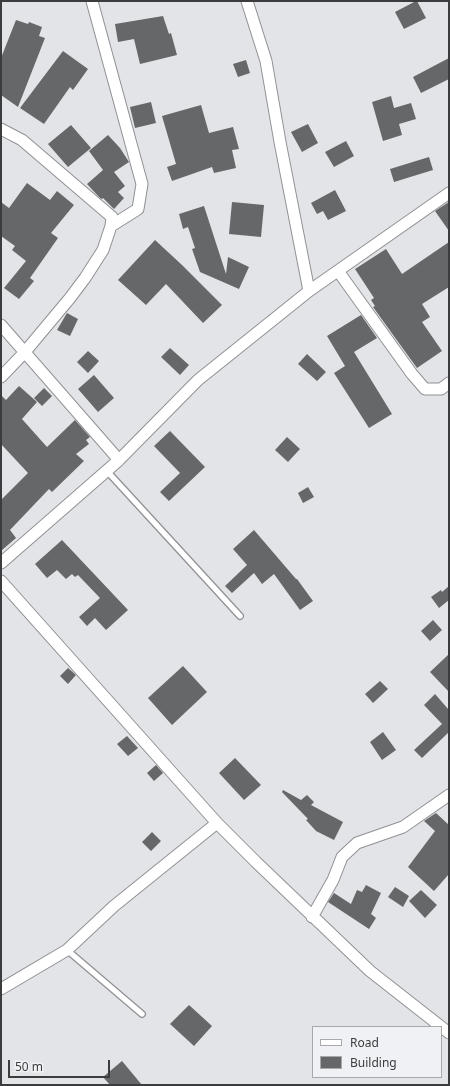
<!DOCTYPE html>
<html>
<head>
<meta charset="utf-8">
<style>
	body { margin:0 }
	#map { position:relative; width:450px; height:1086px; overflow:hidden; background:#e3e4e7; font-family:"Noto Sans",sans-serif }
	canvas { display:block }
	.frame { position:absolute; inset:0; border:2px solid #3b3c3d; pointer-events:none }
	.legend { position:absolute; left:312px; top:1026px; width:130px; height:52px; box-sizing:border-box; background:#f0f1f4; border:1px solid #a8a9ab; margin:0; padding:5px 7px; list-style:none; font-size:12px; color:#3b3c3d }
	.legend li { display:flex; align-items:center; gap:8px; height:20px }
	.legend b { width:20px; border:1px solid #a8a9ab }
	.scale { position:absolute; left:8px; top:1060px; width:102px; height:18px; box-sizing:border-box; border:2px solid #3b3c3d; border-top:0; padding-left:5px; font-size:12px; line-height:14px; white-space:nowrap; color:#3b3c3d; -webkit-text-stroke:3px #f0f1f4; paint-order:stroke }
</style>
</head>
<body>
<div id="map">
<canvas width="450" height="1086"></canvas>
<div class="frame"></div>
<ul class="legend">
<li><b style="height:5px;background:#fff"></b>Road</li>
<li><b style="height:11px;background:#666769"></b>Building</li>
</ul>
<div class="scale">50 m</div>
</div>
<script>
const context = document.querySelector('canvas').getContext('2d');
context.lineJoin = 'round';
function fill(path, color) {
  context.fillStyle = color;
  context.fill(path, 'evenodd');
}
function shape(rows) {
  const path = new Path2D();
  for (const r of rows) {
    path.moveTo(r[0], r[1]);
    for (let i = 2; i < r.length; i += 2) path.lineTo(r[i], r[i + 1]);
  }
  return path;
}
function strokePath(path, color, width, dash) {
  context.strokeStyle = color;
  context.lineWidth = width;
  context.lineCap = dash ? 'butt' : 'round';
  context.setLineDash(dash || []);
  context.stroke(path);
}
fill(shape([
	[416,1,417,1,426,18,404,29,395,12],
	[163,16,169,34,171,33,177,55,140,64,134,39,118,42,115,24],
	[16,20,28,24,29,22,42,27,39,36,45,38,18,107,1,95,1,58],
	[63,51,88,69,73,90,70,87,44,124,20,108],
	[449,58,449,79,421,93,413,77],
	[246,60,250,73,238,77,233,64],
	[391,96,394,108,411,103,416,119,399,124,402,135,383,141,372,102],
	[151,102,156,123,135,128,130,107],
	[201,105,209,133,233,127,239,149,232,150,236,168,214,173,212,167,172,181,167,167,176,164,162,116],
	[308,124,318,143,302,152,291,132],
	[71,125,91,148,68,167,48,144],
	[108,135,120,148,129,162,114,172,125,186,118,192,124,198,114,209,103,198,102,199,100,198,87,184,103,170,89,151],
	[346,141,354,156,334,167,325,152],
	[429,157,433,170,394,182,390,169],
	[27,183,50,200,57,191,74,205,51,233,58,238,30,278,34,281,19,299,4,288,26,261,12,250,15,246,1,236,1,202,9,208],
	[335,190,346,211,328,220,323,211,317,214,311,203],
	[232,202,264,205,261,237,229,234],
	[449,202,449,231,435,211],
	[204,206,226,274,228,257,249,267,239,289,200,272,192,249,195,248,188,227,183,229,179,214],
	[155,240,182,265,222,305,203,323,166,284,146,305,118,280],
	[449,242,449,287,422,304,430,317,422,322,442,351,417,368,396,339,373,307,375,306,371,300,374,298,355,269,386,249,402,274],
	[67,313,78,319,70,336,57,330],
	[361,315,377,338,354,352,392,414,369,428,334,373,345,366,327,336],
	[170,348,189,365,180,375,161,357],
	[88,351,99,361,88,373,77,362],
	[307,354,326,372,317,381,298,364],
	[94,375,114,398,98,412,78,389],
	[19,386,37,402,22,419,47,447,75,420,90,437,86,440,89,444,76,454,84,461,52,492,49,489,10,530,16,538,1,551,1,500,28,473,1,444,1,395,6,400],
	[44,388,52,396,42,406,34,398],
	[170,431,205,467,169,501,160,492,180,473,154,446],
	[287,437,300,449,288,462,275,450],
	[308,487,314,497,303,503,298,493],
	[254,530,296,579,297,579,313,601,300,610,274,574,262,584,254,573,232,593,225,586,247,565,233,549],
	[62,540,128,610,106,630,95,618,87,626,79,617,100,598,78,575,75,577,72,574,66,579,57,570,47,578,35,564],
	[449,586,449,600,439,608,431,597,441,590,442,592],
	[433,620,442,630,430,641,421,631],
	[449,654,449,692,430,672],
	[183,666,207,692,172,725,148,698],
	[68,668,76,675,68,684,60,676],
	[380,681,388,689,373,703,365,694],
	[435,694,449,710,449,732,422,758,414,750,442,724,424,705],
	[383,732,396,750,382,760,370,742],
	[127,736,138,748,128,756,117,744],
	[235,758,261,785,244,800,219,773],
	[156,765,163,773,154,781,147,773],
	[283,790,301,800,307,795,314,802,311,805,343,822,334,840,316,831,306,820,308,819,282,792],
	[436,813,449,825,449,874,434,891,408,867,435,831,424,821],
	[152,832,161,841,151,851,142,842],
	[366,885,381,893,371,914,376,918,369,929,328,902,334,893,351,904,357,890,362,892],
	[395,887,409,896,403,907,388,897],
	[421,890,437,905,425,918,409,901],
	[189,1005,212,1026,194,1046,170,1024],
	[122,1061,142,1085,110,1085,103,1077]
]), '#666769');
const service = shape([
	[106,470,240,616],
	[67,950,142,1014]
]);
const minor = shape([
	[92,1,142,184,138,209,111,226],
	[247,1,266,61,280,142,309,291],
	[1,129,22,140,112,217,111,226,103,250,85,278,70,298,24,353,1,377],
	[338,271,412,374,425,389,441,389,449,383],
	[1,325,119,460],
	[1,563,119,460,198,380,309,291,449,193],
	[1,581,217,823,256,862,370,971,449,1033],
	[312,917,333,880,342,857,357,843,403,827,449,795],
	[1,989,67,950,114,906,217,823]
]);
strokePath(service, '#909194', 8);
strokePath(minor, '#909194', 13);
strokePath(service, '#fff', 5.5);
strokePath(minor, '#fff', 11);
</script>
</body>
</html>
